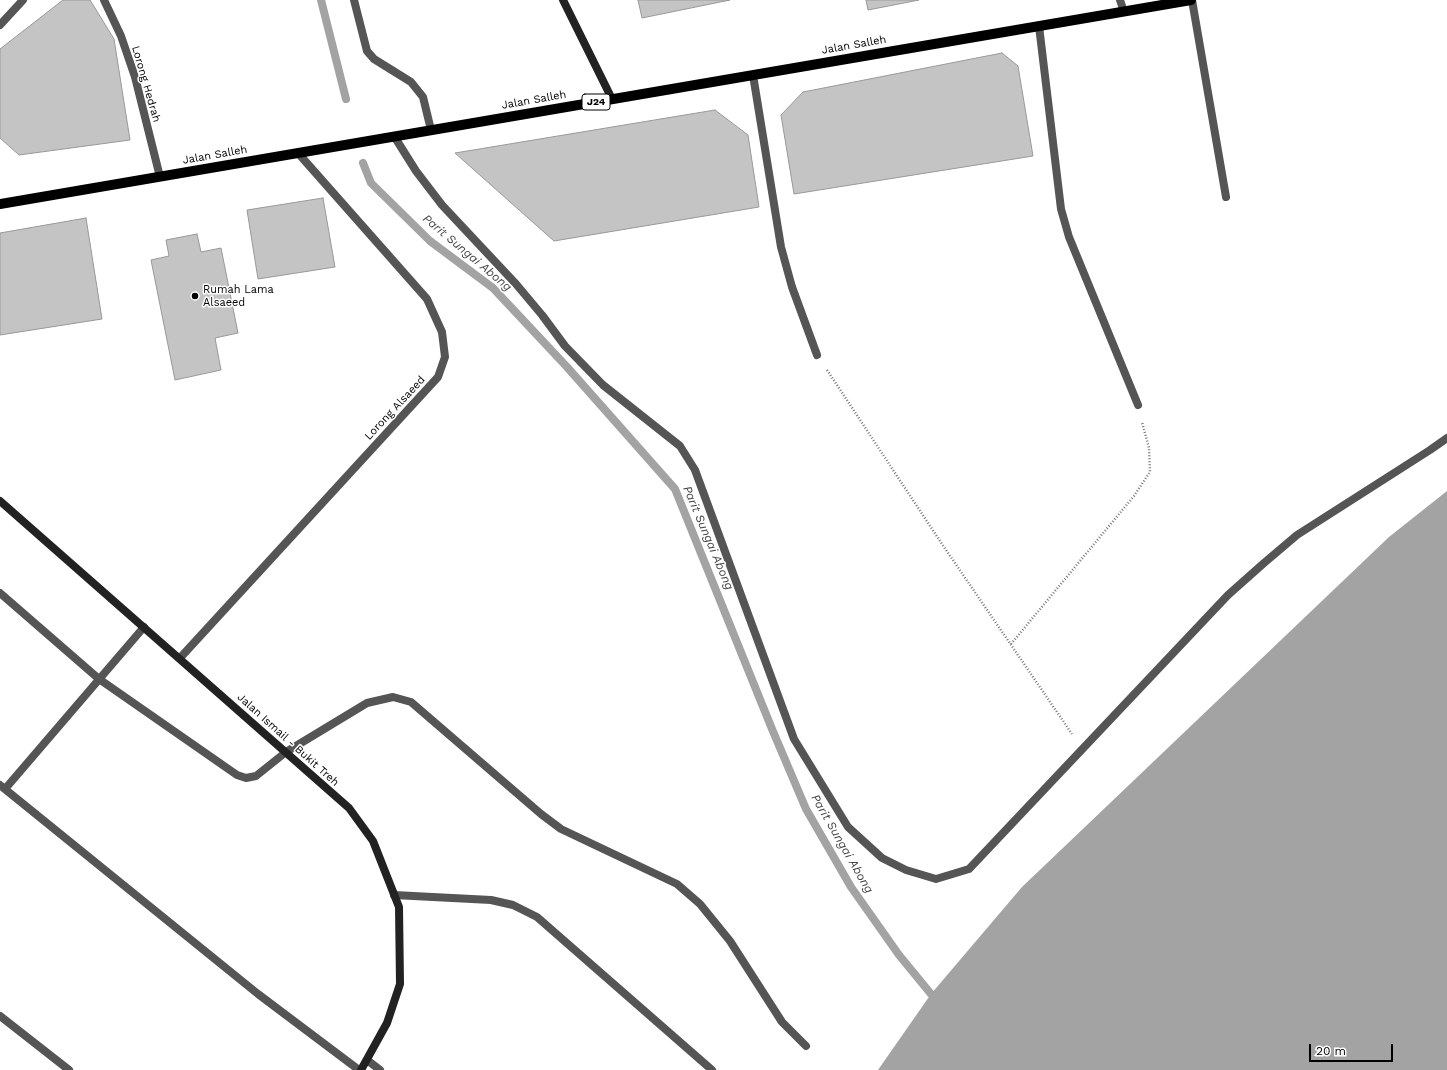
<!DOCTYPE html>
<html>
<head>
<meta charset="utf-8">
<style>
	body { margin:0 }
	#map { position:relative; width:1447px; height:1070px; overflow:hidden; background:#fff; font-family:"Work Sans",sans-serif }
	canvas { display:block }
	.scale { position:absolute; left:1309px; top:1044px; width:84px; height:18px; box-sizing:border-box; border:2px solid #000; border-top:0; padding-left:5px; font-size:12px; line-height:14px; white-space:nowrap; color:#000; -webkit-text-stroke:3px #fff; paint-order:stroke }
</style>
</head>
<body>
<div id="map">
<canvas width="1447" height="1070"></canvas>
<div class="scale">20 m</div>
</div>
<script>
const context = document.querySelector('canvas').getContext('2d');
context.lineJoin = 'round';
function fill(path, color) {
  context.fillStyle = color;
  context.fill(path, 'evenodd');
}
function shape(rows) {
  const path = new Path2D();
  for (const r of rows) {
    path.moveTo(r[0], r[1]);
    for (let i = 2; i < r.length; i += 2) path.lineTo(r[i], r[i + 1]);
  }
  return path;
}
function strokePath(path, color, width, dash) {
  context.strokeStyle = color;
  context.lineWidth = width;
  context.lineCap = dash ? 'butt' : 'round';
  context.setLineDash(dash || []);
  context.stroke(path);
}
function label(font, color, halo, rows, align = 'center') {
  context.font = font + ' "Work Sans",sans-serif';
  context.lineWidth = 3;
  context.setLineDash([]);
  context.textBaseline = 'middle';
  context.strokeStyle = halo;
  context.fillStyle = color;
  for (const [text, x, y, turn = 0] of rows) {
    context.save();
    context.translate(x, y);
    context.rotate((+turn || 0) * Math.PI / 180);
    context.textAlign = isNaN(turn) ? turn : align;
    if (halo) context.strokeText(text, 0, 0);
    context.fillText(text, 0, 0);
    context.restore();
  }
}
fill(shape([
	[1447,491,1447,1070,878,1070,931,994,1022,887,1389,537]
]), '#a3a3a3');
strokePath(shape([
	[321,0,346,99],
	[363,163,371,183,430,241,493,288,567,367,675,489,772,729,806,809,851,887,899,955,931,994]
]), '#a3a3a3', 8);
const building = shape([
	[63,0,90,0,114,39,130,140,19,155,0,138,0,49,63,0],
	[638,0,730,0,642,18,638,0],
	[866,0,919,0,868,10,866,0],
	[1002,53,1018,66,1033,156,794,194,781,115,803,92,1002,53],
	[715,110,748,135,759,207,554,241,455,153,715,110],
	[323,198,335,267,258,279,247,210,323,198],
	[86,218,102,319,0,335,0,233,86,218],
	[197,234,201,252,221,248,238,333,215,338,221,370,175,380,151,260,169,256,166,240,197,234]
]);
fill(building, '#c4c4c4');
strokePath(building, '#999', 1);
strokePath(shape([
	[827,370,944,547,1072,734],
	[1011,644,1134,496,1150,472,1149,448,1142,422]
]), '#777', 2.5, [1, 2]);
strokePath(shape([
	[104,0,121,36,135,77,160,177],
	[354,0,367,51,374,59,411,82,423,97,431,130],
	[1192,0,1226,197],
	[1039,26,1061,209,1069,237,1138,405],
	[753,75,781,247,792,287,817,355],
	[0,593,99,679,237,775,246,778,256,776,286,752,367,703,393,697,411,702,541,814,561,829,677,884,700,904,730,941,782,1022,806,1046],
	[0,785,258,994,359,1070],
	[5,789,144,627],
	[394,895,491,900,513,905,537,917,712,1070],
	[0,1016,69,1070],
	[367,1060,380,1070]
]), '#555', 8);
strokePath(shape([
	[1120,0,1124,12],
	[0,25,23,0],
	[394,136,416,171,442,205,516,284,542,315,565,346,603,385,680,446,695,470,794,739,848,827,882,858,906,870,936,879,969,869,1228,595,1264,563,1297,535,1430,450,1447,438],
	[180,658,438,377,445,357,442,332,427,299,298,153]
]), '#555', 8);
strokePath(shape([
	[563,0,612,99],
	[0,501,349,808,373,841,399,907,400,984,387,1023,361,1070]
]), '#222', 8);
strokePath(shape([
	[0,204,1191,0]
]), '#000', 10);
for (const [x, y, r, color] of [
	[195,296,4,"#000"]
]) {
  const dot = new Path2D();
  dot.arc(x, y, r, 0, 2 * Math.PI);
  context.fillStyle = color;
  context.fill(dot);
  strokePath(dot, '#fff', 1.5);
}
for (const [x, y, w] of [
	[596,102,28]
]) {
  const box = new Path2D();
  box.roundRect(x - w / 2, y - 8, w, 16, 3);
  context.fillStyle = '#fff';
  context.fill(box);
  strokePath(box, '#000', 1);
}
label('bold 10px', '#000', null, [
	["J24",596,102]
]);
label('11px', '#000', '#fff', [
	["Jalan Salleh",854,45,-10],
	["Lorong Hedrah",146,84,74],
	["Jalan Salleh",534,100,-10],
	["Jalan Salleh",215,155,-10],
	["Lorong Alsaeed",395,408,-47],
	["Jalan Ismail - Bukit Treh",288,740,42]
]);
label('11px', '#000', '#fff', [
	["Rumah Lama",203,290],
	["Alsaeed",203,303]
], 'left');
label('italic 12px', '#444', '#fff', [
	["Parit Sungai Abong",467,253,40],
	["Parit Sungai Abong",708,538,67],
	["Parit Sungai Abong",842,844,60]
]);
</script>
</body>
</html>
